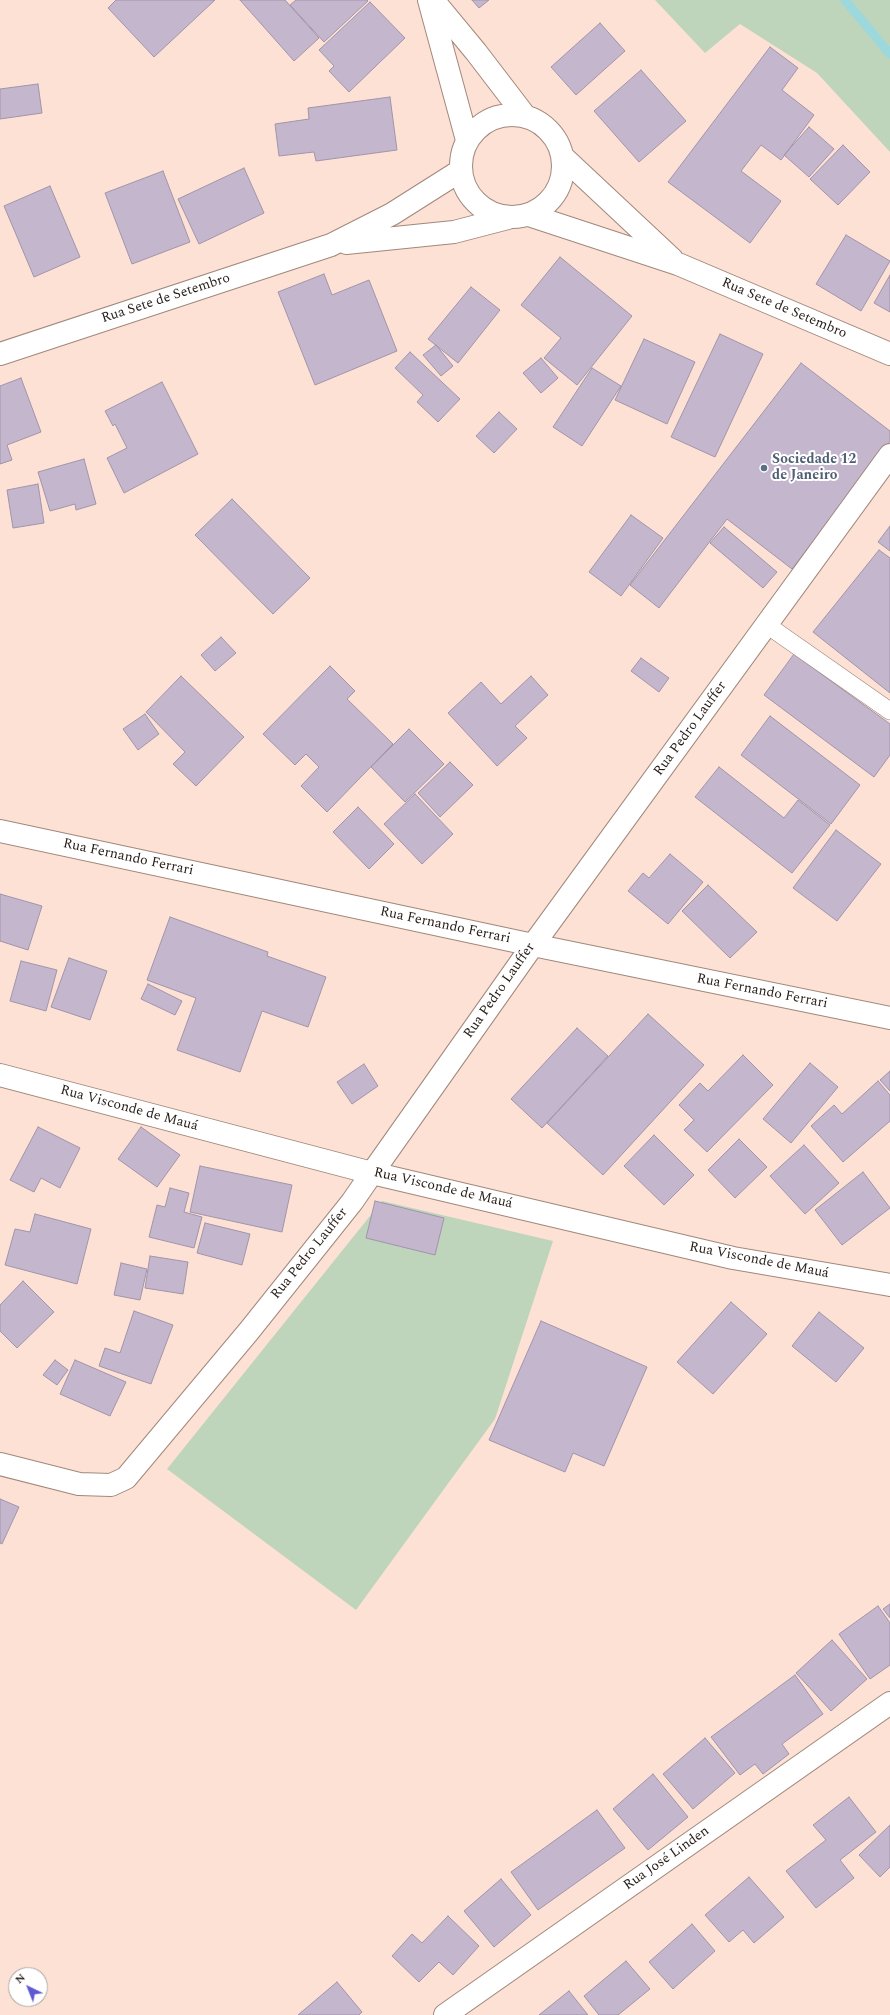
<!DOCTYPE html>
<html>
<head>
<meta charset="utf-8">
<style>
	body { margin:0 }
	#map { position:relative; width:890px; height:2015px; overflow:hidden; background:#fde1d4; font-family:Spectral,serif }
	canvas { display:block }
	.north { position:absolute; left:8px; top:1967px; width:40px; height:40px; box-sizing:border-box; background:#fff; border:1px solid #a8a4a2; border-radius:50%; rotate:317deg; font-size:11px; font-weight:700; line-height:16px; text-align:center; color:#251c17 }
	.north::after { content:''; display:block; margin:auto; width:14px; height:18px; background:#5f5ad2; clip-path:polygon(50% 0,100% 100%,50% 72%,0 100%) }
</style>
</head>
<body>
<div id="map">
<canvas width="890" height="2015"></canvas>
<div class="north">N</div>
</div>
<script>
const context = document.querySelector('canvas').getContext('2d');
context.lineJoin = 'round';
function fill(path, color) {
  context.fillStyle = color;
  context.fill(path, 'evenodd');
}
function shape(rows) {
  const path = new Path2D();
  for (const r of rows) {
    if (r.length === 3) {
      path.moveTo(r[0] + r[2], r[1]);
      path.arc(r[0], r[1], r[2], 0, 2 * Math.PI);
      continue;
    }
    path.moveTo(r[0], r[1]);
    for (let i = 2; i < r.length; i += 2) path.lineTo(r[i], r[i + 1]);
  }
  return path;
}
function strokePath(path, color, width, dash) {
  context.strokeStyle = color;
  context.lineWidth = width;
  context.lineCap = dash ? 'butt' : 'round';
  context.setLineDash(dash || []);
  context.stroke(path);
}
function label(font, color, halo, rows, align = 'center') {
  context.font = font + ' Spectral,serif';
  context.lineWidth = 4;
  context.setLineDash([]);
  context.textBaseline = 'middle';
  context.strokeStyle = halo;
  context.fillStyle = color;
  for (const [text, x, y, turn = 0] of rows) {
    context.save();
    context.translate(x, y);
    context.rotate((+turn || 0) * Math.PI / 180);
    context.textAlign = isNaN(turn) ? turn : align;
    if (halo) context.strokeText(text, 0, 0);
    context.fillText(text, 0, 0);
    context.restore();
  }
}
fill(shape([
	[655,0,890,0,890,152,817,73,740,24,705,53],
	[382,1201,553,1241,495,1419,356,1610,167,1469]
]), '#bed5bc');
strokePath(shape([
	[845,0,890,54]
]), '#9dd8dc', 9);
const building = shape([
	[116,0,215,0,154,57,108,8,116,0],
	[240,0,285,0,319,38,294,61,240,0],
	[296,0,367,0,368,1,324,42,290,5,296,0],
	[472,0,489,0,479,8,472,0],
	[370,2,405,38,349,92,329,71,334,66,319,50,370,2],
	[600,23,625,51,576,95,551,67,600,23],
	[770,47,798,68,782,90,814,115,781,160,761,145,741,171,781,201,750,243,668,182,770,47],
	[641,70,686,121,639,162,594,111,641,70],
	[38,84,42,113,0,119,0,89,38,84],
	[390,97,397,150,316,161,314,152,279,156,275,124,309,119,308,108,390,97],
	[809,127,834,149,809,177,784,155,809,127],
	[843,145,870,172,838,205,810,179,843,145],
	[244,168,264,213,199,244,178,199,244,168],
	[163,171,190,242,132,264,105,193,163,171],
	[50,186,80,257,34,277,4,206,50,186],
	[846,235,890,261,861,311,816,284,846,235],
	[560,257,632,316,577,385,544,358,561,338,521,305,560,257],
	[324,274,332,295,369,280,397,351,315,385,278,292,324,274],
	[890,275,890,312,874,303,890,275],
	[471,287,500,310,458,363,428,339,471,287],
	[720,334,763,354,715,457,671,437,720,334],
	[644,339,695,362,667,424,615,400,644,339],
	[436,345,453,366,441,376,423,355,436,345],
	[410,352,460,399,438,422,417,402,423,395,395,368,410,352],
	[541,358,558,378,541,393,523,373,541,358],
	[801,363,890,431,890,441,792,569,727,519,659,608,630,585,801,363],
	[592,368,621,386,582,446,553,427,592,368],
	[21,378,41,432,7,445,12,460,0,464,0,386,21,378],
	[162,382,198,454,124,493,107,458,127,448,115,424,113,426,105,411,162,382],
	[499,412,517,429,494,453,476,436,499,412],
	[84,459,96,504,76,510,75,504,50,511,38,472,84,459],
	[38,484,44,523,13,528,7,490,38,484],
	[232,499,310,578,273,614,195,535,232,499],
	[631,515,663,538,621,596,589,572,631,515],
	[890,526,890,551,878,542,890,526],
	[724,527,777,572,763,588,710,543,724,527],
	[879,550,890,558,890,693,813,632,879,550],
	[221,637,236,653,215,671,201,655,221,637],
	[794,654,890,724,890,755,874,777,764,695,794,654],
	[641,658,669,678,659,692,631,671,641,658],
	[330,666,355,691,347,699,393,744,327,812,301,786,319,767,306,754,295,765,263,734,330,666],
	[181,676,244,737,196,786,173,764,185,752,146,712,181,676],
	[531,676,548,695,515,726,527,738,497,766,448,713,481,682,501,704,531,676],
	[145,714,159,734,138,750,123,729,145,714],
	[770,716,860,785,831,824,741,755,770,716],
	[409,729,444,764,405,802,371,767,409,729],
	[450,762,473,785,440,817,418,793,450,762],
	[719,767,784,818,798,800,830,825,792,873,695,797,719,767],
	[415,794,453,834,422,864,384,824,415,794],
	[358,807,394,844,369,869,333,832,358,807],
	[836,830,881,864,837,921,793,888,836,830],
	[670,854,703,882,668,924,628,891,643,873,649,878,670,854],
	[708,885,757,932,730,958,682,911,708,885],
	[0,894,42,906,28,950,0,941,0,894],
	[170,917,268,952,267,956,326,977,308,1027,262,1011,240,1072,177,1050,196,998,147,980,170,917],
	[69,958,107,971,90,1020,51,1007,69,958],
	[21,961,57,970,46,1011,10,1001,21,961],
	[148,984,182,1001,175,1015,141,999,148,984],
	[648,1014,704,1065,603,1175,547,1123,648,1014],
	[577,1028,608,1056,542,1128,511,1099,577,1028],
	[743,1055,773,1085,707,1152,684,1130,694,1120,679,1105,700,1083,708,1091,743,1055],
	[810,1063,838,1087,791,1143,763,1119,810,1063],
	[364,1064,378,1086,352,1104,337,1082,364,1064],
	[890,1071,890,1091,880,1080,890,1071],
	[878,1081,890,1095,890,1121,843,1162,811,1126,834,1105,842,1114,878,1081],
	[38,1127,80,1148,60,1188,41,1178,34,1192,10,1180,38,1127],
	[141,1127,180,1155,157,1187,118,1159,141,1127],
	[654,1135,694,1175,664,1205,624,1166,654,1135],
	[739,1139,767,1167,735,1198,708,1170,739,1139],
	[804,1145,839,1183,805,1214,770,1176,804,1145],
	[200,1166,292,1185,282,1232,190,1212,200,1166],
	[863,1172,890,1208,842,1245,815,1210,863,1172],
	[170,1188,189,1193,184,1212,202,1217,194,1248,149,1237,157,1205,165,1207,170,1188],
	[375,1201,444,1218,435,1255,366,1238,375,1201],
	[35,1214,91,1229,77,1284,5,1265,15,1229,30,1232,35,1214],
	[205,1223,250,1234,242,1265,197,1253,205,1223],
	[150,1256,188,1262,183,1294,145,1288,150,1256],
	[121,1263,147,1269,140,1300,114,1295,121,1263],
	[23,1281,54,1312,17,1348,0,1331,0,1305,23,1281],
	[731,1302,767,1334,713,1394,677,1362,731,1302],
	[134,1311,173,1325,151,1384,99,1366,105,1348,120,1353,134,1311],
	[819,1312,864,1348,836,1382,792,1346,819,1312],
	[541,1321,647,1367,604,1466,573,1453,565,1472,489,1440,541,1321],
	[55,1360,68,1370,57,1385,43,1375,55,1360],
	[75,1360,126,1382,110,1416,60,1394,75,1360],
	[0,1499,19,1507,2,1544,0,1543,0,1499],
	[890,1604,890,1618,883,1609,890,1604],
	[878,1606,890,1623,890,1665,870,1679,839,1634,878,1606],
	[832,1640,867,1679,831,1711,796,1673,832,1640],
	[795,1675,823,1714,782,1744,789,1754,763,1774,755,1764,740,1775,711,1737,795,1675],
	[705,1738,735,1773,693,1809,663,1774,705,1738],
	[653,1774,688,1817,648,1850,613,1809,653,1774],
	[849,1797,876,1832,840,1860,854,1878,816,1908,786,1871,826,1840,813,1825,849,1797],
	[597,1810,625,1848,538,1910,511,1872,597,1810],
	[890,1825,890,1867,880,1877,859,1855,890,1825],
	[749,1877,784,1917,754,1943,743,1930,729,1942,705,1915,749,1877],
	[501,1879,531,1915,494,1947,464,1911,501,1879],
	[448,1916,479,1946,453,1975,439,1962,419,1982,392,1956,412,1934,422,1943,448,1916],
	[692,1924,715,1951,673,1989,649,1962,692,1924],
	[626,1961,650,1989,618,2015,599,2015,584,1996,626,1961],
	[337,1982,362,2012,359,2015,298,2015,337,1982],
	[569,1991,588,2015,539,2015,569,1991]
]);
fill(building, '#c4b6cd');
strokePath(building, '#a194aa', 1);
const service = shape([
	[767,625,890,711]
]);
const minor = shape([
	[0,1464,79,1484,111,1485,126,1478,249,1331,352,1202,372,1173,733,1258,890,1285],
	[445,2015,890,1703]
]);
const tertiary = shape([
	[0,1075,372,1173,533,945,890,455]
]);
const secondary = shape([
	[429,0,467,140],
	[433,0,476,52,525,116],
	[512,166,51],
	[563,157,672,259],
	[529,215,678,264,890,354],
	[346,243,454,232,508,218],
	[0,354,331,245,392,214,460,171],
	[0,831,533,945,890,1018]
]);
strokePath(service, '#a1887c', 18);
strokePath(minor, '#a1887c', 24);
strokePath(tertiary, '#a1887c', 24);
strokePath(secondary, '#a1887c', 24);
strokePath(service, '#fff', 17);
strokePath(minor, '#fff', 22);
strokePath(tertiary, '#fff', 22);
strokePath(secondary, '#fff', 22);
for (const [x, y, r, color] of [
	[764,468,4,"#5c6f8a"]
]) {
  const dot = new Path2D();
  dot.arc(x, y, r, 0, 2 * Math.PI);
  context.fillStyle = color;
  context.fill(dot);
  strokePath(dot, '#fff', 1.5);
}
label('14px', '#251c17', '#fff', [
	["Rua Sete de Setembro",166,299,-18],
	["Rua Sete de Setembro",784,309,23],
	["Rua Pedro Lauffer",691,729,-54],
	["Rua Fernando Ferrari",128,858,12],
	["Rua Fernando Ferrari",445,926,12],
	["Rua Pedro Lauffer",500,991,-55],
	["Rua Fernando Ferrari",762,992,11],
	["Rua Visconde de Mauá",129,1109,15],
	["Rua Visconde de Mauá",443,1189,13],
	["Rua Pedro Lauffer",310,1254,-51],
	["Rua Visconde de Mauá",759,1261,11],
	["Rua José Linden",667,1859,-35]
]);
label('bold 14px', '#4e5e75', '#fff', [
	["Sociedade 12",772,460],
	["de Janeiro",772,476]
], 'left');
</script>
</body>
</html>
